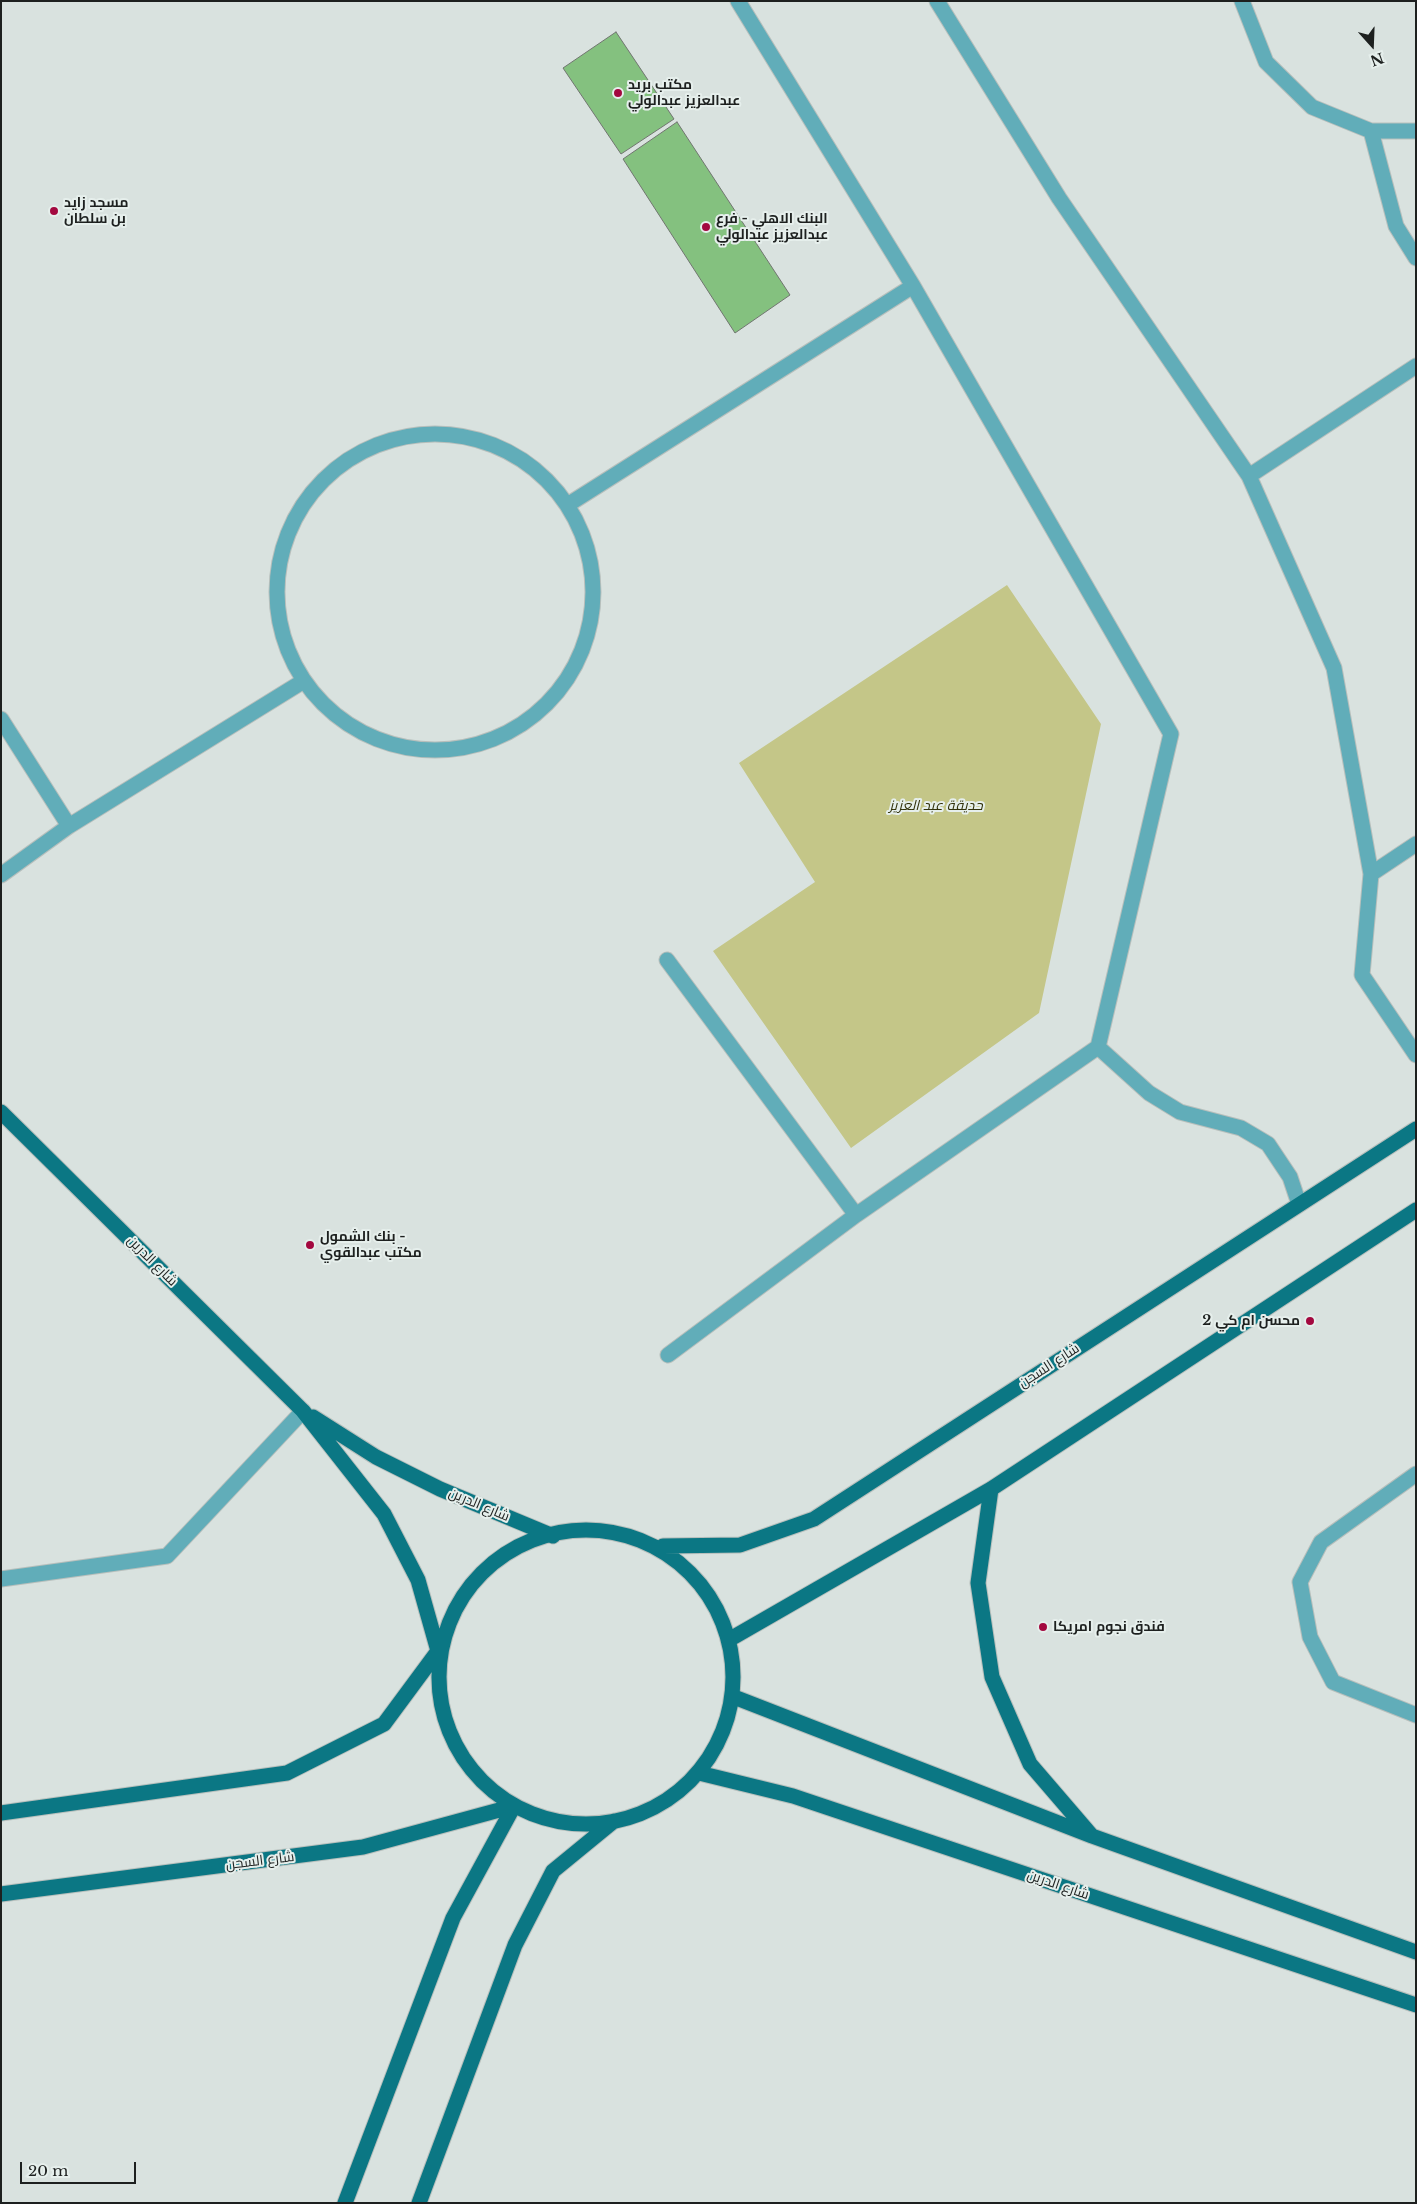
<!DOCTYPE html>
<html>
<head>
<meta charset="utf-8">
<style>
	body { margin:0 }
	#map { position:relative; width:1417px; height:2204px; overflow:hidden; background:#d9e2df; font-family:"Libre Baskerville",serif }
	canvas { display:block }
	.frame { position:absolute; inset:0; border:2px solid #1d201f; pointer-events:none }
	.north { position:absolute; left:1347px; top:20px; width:50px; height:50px; -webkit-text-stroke:4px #e6efec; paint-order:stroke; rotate:160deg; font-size:14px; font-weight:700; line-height:20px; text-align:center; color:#1d201f }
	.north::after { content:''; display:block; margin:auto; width:18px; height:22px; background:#1d201f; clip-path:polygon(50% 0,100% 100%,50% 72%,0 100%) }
	.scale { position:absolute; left:20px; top:2162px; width:116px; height:22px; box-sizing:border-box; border:2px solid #1d201f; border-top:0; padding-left:6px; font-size:15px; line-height:18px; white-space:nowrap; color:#1d201f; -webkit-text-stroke:4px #e6efec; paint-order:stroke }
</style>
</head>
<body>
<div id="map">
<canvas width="1417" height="2204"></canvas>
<div class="frame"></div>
<div class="north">N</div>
<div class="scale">20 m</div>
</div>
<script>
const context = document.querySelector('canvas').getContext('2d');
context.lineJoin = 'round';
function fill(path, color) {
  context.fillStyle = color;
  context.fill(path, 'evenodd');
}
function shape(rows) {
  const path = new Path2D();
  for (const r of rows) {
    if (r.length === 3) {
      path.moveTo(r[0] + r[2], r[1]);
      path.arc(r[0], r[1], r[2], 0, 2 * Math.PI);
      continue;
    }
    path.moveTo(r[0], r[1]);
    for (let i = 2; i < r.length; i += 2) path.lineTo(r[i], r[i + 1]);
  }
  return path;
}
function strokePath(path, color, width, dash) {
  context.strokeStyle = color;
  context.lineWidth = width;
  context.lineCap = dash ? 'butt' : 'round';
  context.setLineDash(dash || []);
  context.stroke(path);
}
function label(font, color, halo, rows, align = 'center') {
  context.font = font + ' "Libre Baskerville",Cairo,serif';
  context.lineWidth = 4;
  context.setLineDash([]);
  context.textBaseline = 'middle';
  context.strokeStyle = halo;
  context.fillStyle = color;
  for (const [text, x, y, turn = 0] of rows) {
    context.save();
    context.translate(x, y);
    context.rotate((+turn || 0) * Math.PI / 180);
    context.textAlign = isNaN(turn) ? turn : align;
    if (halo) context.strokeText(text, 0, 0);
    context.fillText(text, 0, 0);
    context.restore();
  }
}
fill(shape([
	[1007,585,1101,724,1039,1013,851,1148,713,951,815,882,739,763]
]), '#c4c688');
const building = shape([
	[616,32,674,119,621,154,563,68,616,32],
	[677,122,790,295,735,333,623,159,677,122]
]);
fill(building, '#84c17f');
strokePath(building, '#70756f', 1);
const minor = shape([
	[937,1,1059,198,1249,476,1334,668,1371,874],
	[1242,1,1266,62,1312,107,1371,131,1416,131],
	[1371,131,1396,226,1416,258],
	[435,592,158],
	[1249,476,1416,366],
	[569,504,913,286],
	[1,719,69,826],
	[1416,844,1371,874,1362,975,1416,1055],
	[1,875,69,826,302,682],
	[667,960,856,1215],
	[1098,1047,1149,1093,1180,1112,1241,1128,1268,1144,1290,1177,1299,1204],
	[668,1355,856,1215,1098,1047,1171,734,913,286,738,1],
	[1416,1474,1321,1542,1300,1582,1310,1637,1333,1682,1416,1715],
	[1,1579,167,1556,303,1411]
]);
const major = shape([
	[1,1112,303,1411,384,1514,418,1580,438,1651,384,1724,287,1773,1,1813],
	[313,1417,376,1457,440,1489,553,1536],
	[991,1489,978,1583,992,1677,1030,1764,1091,1835],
	[586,1677,147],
	[663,1546,740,1545,814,1519,1416,1129],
	[732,1638,991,1489,1416,1210],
	[734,1697,1092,1836,1416,1952],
	[699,1773,793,1796,1416,2005],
	[1,1894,363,1847,514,1806],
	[345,2203,453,1918,514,1806],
	[419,2203,515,1945,553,1871,614,1821]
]);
strokePath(minor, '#b7bfbc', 17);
strokePath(major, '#b7bfbc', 17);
strokePath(minor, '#61adb9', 15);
strokePath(major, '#0b7784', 15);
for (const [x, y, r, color] of [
	[618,93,5,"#a3083f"],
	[54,211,5,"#a3083f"],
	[706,227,5,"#a3083f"],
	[310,1245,5,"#a3083f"],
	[1310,1321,5,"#a3083f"],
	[1043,1627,5,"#a3083f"]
]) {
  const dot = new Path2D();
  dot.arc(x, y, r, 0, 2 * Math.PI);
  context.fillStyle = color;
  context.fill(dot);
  strokePath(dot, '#e6efec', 2);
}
label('bold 14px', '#1d201f', '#e6efec', [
	["مكتب بريد",628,85],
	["عبدالعزيز عبدالولي",628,101],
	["مسجد زايد",64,203],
	["بن سلطان",64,219],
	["البنك الاهلي - فرع",716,219],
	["عبدالعزيز عبدالولي",716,235],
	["بنك الشمول -",320,1237],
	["مكتب عبدالقوي",320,1253],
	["محسن ام كي 2",1300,1321,"right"],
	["فندق نجوم امريكا",1053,1627]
], 'left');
label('italic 14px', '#31320b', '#e6efec', [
	["حديقة عبد العزيز",936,806]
]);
label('14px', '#1d201f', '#e6efec', [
	["شارع الدرين",152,1261,45],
	["شارع السجن",1049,1366,-33],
	["شارع الدرين",479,1505,23],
	["شارع السجن",260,1861,-7],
	["شارع الدرين",1058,1885,19]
]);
</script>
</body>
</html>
